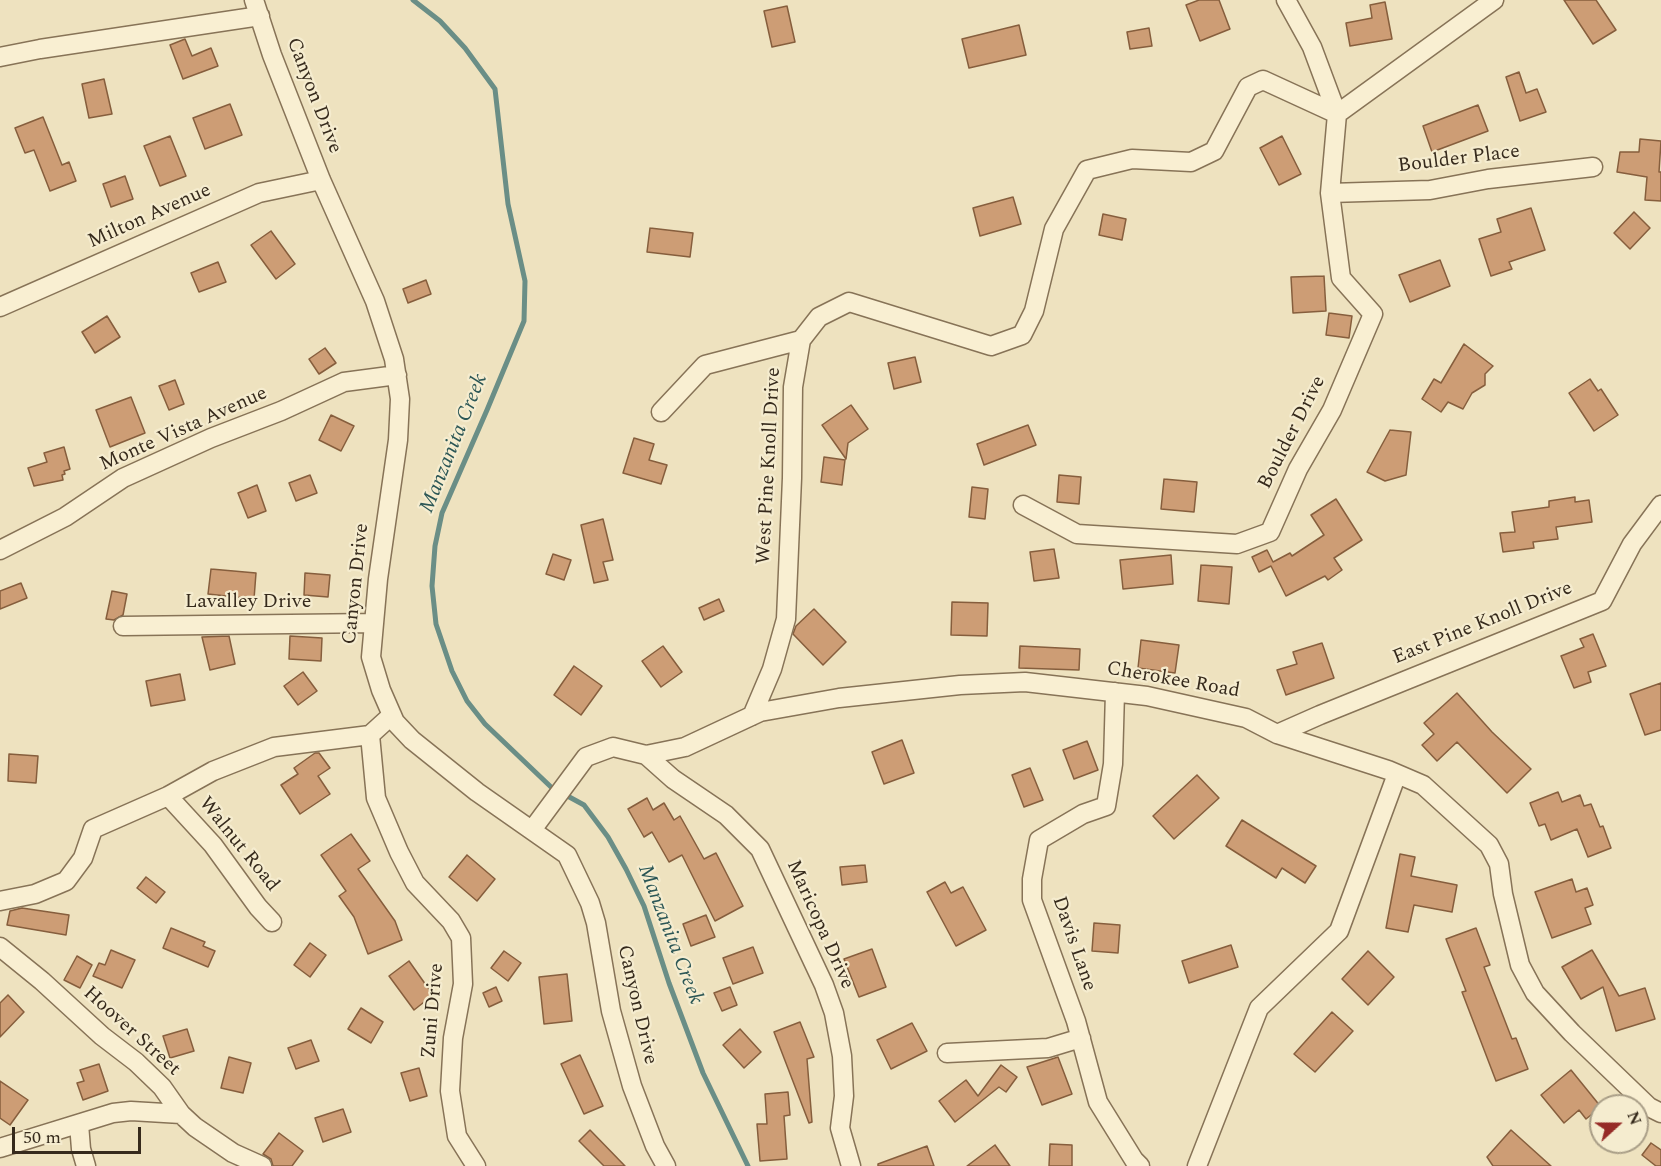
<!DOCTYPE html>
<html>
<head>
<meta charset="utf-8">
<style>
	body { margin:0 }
	#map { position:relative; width:1661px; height:1166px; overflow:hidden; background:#eee2bf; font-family:Spectral,serif }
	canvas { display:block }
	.north { position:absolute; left:1589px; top:1094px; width:60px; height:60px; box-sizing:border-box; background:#f5eccf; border:2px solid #a99e87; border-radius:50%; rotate:69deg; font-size:16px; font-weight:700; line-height:24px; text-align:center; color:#362a1c }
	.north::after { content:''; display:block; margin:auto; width:21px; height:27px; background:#962b27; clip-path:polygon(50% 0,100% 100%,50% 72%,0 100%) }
	.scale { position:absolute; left:12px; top:1127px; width:129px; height:27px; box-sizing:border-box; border:3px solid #362a1c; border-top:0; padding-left:8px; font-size:18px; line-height:21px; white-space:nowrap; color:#362a1c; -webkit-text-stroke:4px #f5eccf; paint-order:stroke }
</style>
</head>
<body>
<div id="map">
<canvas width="1661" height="1166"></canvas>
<div class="north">N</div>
<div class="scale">50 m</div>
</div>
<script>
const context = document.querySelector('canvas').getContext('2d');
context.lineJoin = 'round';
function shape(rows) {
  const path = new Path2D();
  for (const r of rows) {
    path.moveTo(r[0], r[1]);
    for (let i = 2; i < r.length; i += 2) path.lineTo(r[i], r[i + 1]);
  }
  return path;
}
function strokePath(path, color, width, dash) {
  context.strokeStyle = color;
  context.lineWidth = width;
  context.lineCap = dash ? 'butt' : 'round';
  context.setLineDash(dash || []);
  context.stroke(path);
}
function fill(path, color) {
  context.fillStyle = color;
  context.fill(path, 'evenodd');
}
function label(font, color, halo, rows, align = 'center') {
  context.font = font + ' Spectral,serif';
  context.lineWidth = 4.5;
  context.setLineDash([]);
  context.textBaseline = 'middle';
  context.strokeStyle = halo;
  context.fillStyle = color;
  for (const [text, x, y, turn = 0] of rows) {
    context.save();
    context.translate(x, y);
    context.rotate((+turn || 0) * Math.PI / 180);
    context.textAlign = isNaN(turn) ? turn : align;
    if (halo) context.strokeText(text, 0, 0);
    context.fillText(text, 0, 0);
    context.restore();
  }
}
strokePath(shape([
	[413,0,440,21,465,48,495,89,508,204,525,281,524,321,487,410,442,513,435,546,432,586,436,624,452,671,467,701,485,724,551,787,584,805,608,837,626,869,644,906,669,983,703,1073,748,1166]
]), '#6a8e86', 5);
const building = shape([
	[1199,0,1219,0,1230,29,1200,41,1186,5,1199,0],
	[1564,0,1596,0,1616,30,1593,44,1564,0],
	[1385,2,1392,39,1350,46,1346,23,1372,18,1370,5,1385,2],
	[787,6,795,42,772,47,764,11,787,6],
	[1019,25,1026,55,969,68,962,39,1019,25],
	[1149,28,1152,46,1130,49,1127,32,1149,28],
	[185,39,192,56,211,48,218,66,183,79,170,45,185,39],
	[1519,72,1526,93,1537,89,1546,112,1520,121,1506,77,1519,72],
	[104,79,112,114,89,118,82,84,104,79],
	[230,104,242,135,205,149,193,118,230,104],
	[1478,105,1488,131,1432,152,1423,126,1478,105],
	[43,117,62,165,69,162,76,181,50,191,34,150,25,153,15,128,43,117],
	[170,136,186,176,160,186,144,146,170,136],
	[1282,136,1301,174,1279,185,1260,148,1282,136],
	[1640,139,1661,141,1659,172,1661,172,1661,201,1645,200,1647,177,1617,172,1620,152,1639,152,1640,139],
	[125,176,133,199,111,207,103,184,125,176],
	[1013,197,1021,224,980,236,973,208,1013,197],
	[1531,208,1545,250,1509,262,1512,269,1491,276,1479,239,1501,232,1497,219,1531,208],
	[1634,212,1650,228,1630,249,1614,233,1634,212],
	[1103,214,1126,219,1122,240,1099,235,1103,214],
	[650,228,693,233,690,257,647,252,650,228],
	[271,231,295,264,276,279,251,245,271,231],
	[1440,260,1450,286,1410,302,1399,275,1440,260],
	[218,262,226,282,199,292,191,273,218,262],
	[1324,276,1326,311,1293,313,1291,277,1324,276],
	[426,280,431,294,408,303,403,289,426,280],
	[1329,313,1352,316,1349,338,1326,335,1329,313],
	[107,316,120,337,95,353,82,332,107,316],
	[1464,344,1493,366,1485,374,1485,385,1472,393,1463,409,1448,402,1441,412,1422,399,1434,379,1441,383,1464,344],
	[325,348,336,363,319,374,309,359,325,348],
	[915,357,921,382,894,389,888,363,915,357],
	[1590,379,1598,391,1601,389,1618,415,1594,431,1569,393,1590,379],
	[175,380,184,404,169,410,159,386,175,380],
	[131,397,145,433,110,447,96,410,131,397],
	[851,405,868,429,848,443,846,459,822,425,851,405],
	[331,415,354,426,341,451,319,440,331,415],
	[1028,425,1036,445,984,465,977,444,1028,425],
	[1390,430,1411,432,1406,475,1385,481,1367,472,1390,430],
	[634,438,654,444,649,460,667,465,661,484,623,473,634,438],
	[64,447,70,469,64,471,65,474,62,475,63,480,34,486,28,468,47,462,44,453,64,447],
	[824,457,845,460,842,485,821,482,824,457],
	[310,475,317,493,296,501,289,483,310,475],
	[1059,475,1081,477,1079,504,1057,502,1059,475],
	[1164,479,1197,482,1194,512,1161,509,1164,479],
	[257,485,266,511,248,518,238,493,257,485],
	[972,487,988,489,985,519,969,517,972,487],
	[1575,497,1575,502,1589,500,1592,522,1556,527,1558,539,1533,542,1534,548,1503,552,1500,533,1515,532,1512,512,1549,507,1549,501,1575,497],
	[1336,499,1362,540,1334,558,1342,570,1328,580,1325,576,1286,596,1271,566,1259,572,1252,557,1267,550,1273,562,1290,553,1292,556,1324,535,1311,515,1336,499],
	[603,519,613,560,603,562,608,580,594,583,581,525,603,519],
	[1054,549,1059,578,1034,581,1030,552,1054,549],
	[553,554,571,560,564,580,546,574,553,554],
	[1171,555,1173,584,1123,589,1120,560,1171,555],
	[1201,565,1232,567,1229,604,1198,601,1201,565],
	[211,569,256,573,254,599,208,594,211,569],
	[305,573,330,575,328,597,304,595,305,573],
	[21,583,27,598,0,609,0,591,21,583],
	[112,591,127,594,123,615,114,620,106,619,112,591],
	[719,599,724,611,704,620,699,608,719,599],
	[952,602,988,603,987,636,951,635,952,602],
	[814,609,846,642,823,665,793,634,796,626,814,609],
	[1593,634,1606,666,1588,672,1591,682,1574,688,1561,656,1584,647,1580,639,1593,634],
	[229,636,235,664,210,670,202,637,229,636],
	[290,636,322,638,321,661,289,659,290,636],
	[1141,640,1179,645,1175,673,1138,668,1141,640],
	[1322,643,1334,678,1286,695,1277,670,1297,664,1293,652,1322,643],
	[663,646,682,672,661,687,642,661,663,646],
	[1020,646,1080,649,1079,670,1019,668,1020,646],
	[574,666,602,686,581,715,554,695,574,666],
	[303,672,317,691,298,705,284,686,303,672],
	[180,674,185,700,151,706,146,681,180,674],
	[1661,683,1661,730,1645,735,1630,694,1661,683],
	[1457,693,1492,732,1531,769,1507,793,1457,742,1437,761,1422,745,1434,734,1424,723,1457,693],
	[902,740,914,773,884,784,872,752,902,740],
	[1087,741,1098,770,1074,779,1063,750,1087,741],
	[315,753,319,753,330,768,318,776,330,794,300,814,281,785,298,774,294,768,315,753],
	[9,754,38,756,36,783,8,781,9,754],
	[1030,768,1043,800,1024,807,1012,775,1030,768],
	[1197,775,1219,798,1174,839,1153,816,1197,775],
	[1558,792,1562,802,1580,795,1584,806,1591,804,1600,827,1603,826,1611,848,1588,857,1577,829,1551,840,1545,824,1539,826,1530,803,1558,792],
	[647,798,653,810,664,803,674,820,680,816,704,859,716,853,743,906,715,921,682,855,669,862,652,832,644,837,628,809,647,798],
	[1242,820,1316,866,1305,883,1282,868,1276,878,1226,846,1242,820],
	[351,834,370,861,358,869,395,921,402,940,368,954,354,917,339,896,346,891,321,855,351,834],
	[1400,854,1415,857,1411,876,1457,885,1452,912,1414,905,1408,932,1386,928,1400,854],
	[467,855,495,879,477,901,449,877,467,855],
	[865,865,867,882,842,885,840,867,865,865],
	[146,877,165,892,156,903,137,888,146,877],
	[1572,879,1576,892,1587,888,1593,905,1585,908,1591,924,1552,938,1535,892,1572,879],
	[945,882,951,893,963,887,986,930,956,946,927,892,945,882],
	[22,908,69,915,66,935,7,925,10,911,22,908],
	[706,915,715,937,691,946,683,924,706,915],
	[1094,923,1120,925,1118,953,1092,951,1094,923],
	[171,928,205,942,203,946,215,951,208,967,163,948,171,928],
	[1476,928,1490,965,1484,967,1512,1039,1516,1038,1528,1069,1496,1081,1462,992,1466,991,1446,939,1476,928],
	[310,943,326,955,310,977,294,965,310,943],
	[1231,945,1238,967,1189,983,1182,961,1231,945],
	[753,947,763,973,733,984,723,958,753,947],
	[872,949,886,987,859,997,844,959,872,949],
	[111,950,135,960,122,988,93,976,99,963,105,965,111,950],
	[1592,950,1619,996,1645,988,1655,1019,1616,1031,1603,987,1581,999,1562,967,1592,950],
	[504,951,521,963,508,981,491,968,504,951],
	[1368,951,1394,977,1368,1005,1342,979,1368,951],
	[77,956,92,965,80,988,64,980,77,956],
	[409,961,433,995,414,1010,389,976,409,961],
	[567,974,572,1021,544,1024,539,977,567,974],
	[496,987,502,1001,489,1007,483,993,496,987],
	[730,987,737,1005,722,1011,714,993,730,987],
	[8,995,24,1012,0,1037,0,1003,8,995],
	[361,1008,383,1022,371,1043,348,1029,361,1008],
	[1332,1012,1353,1031,1315,1072,1294,1054,1332,1012],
	[800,1022,814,1057,807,1059,812,1122,809,1123,774,1032,800,1022],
	[912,1023,927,1051,891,1069,877,1040,912,1023],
	[187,1029,194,1051,170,1058,163,1036,187,1029],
	[740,1029,761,1052,744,1068,723,1045,740,1029],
	[311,1040,319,1061,296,1069,288,1048,311,1040],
	[580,1055,603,1106,584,1114,561,1064,580,1055],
	[229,1057,251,1063,243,1093,221,1088,229,1057],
	[1058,1057,1072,1094,1042,1105,1027,1067,1058,1057],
	[99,1064,108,1091,83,1100,77,1083,84,1081,80,1070,99,1064],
	[1001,1065,1017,1077,1006,1092,999,1087,955,1122,939,1101,966,1080,978,1096,1001,1065],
	[419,1068,427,1096,410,1101,401,1073,419,1068],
	[1571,1070,1601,1107,1586,1119,1579,1110,1564,1123,1541,1095,1571,1070],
	[0,1081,28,1100,10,1125,0,1118,0,1081],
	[788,1092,790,1115,784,1116,787,1159,760,1161,757,1124,767,1124,765,1094,788,1092],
	[343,1109,351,1132,323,1142,315,1118,343,1109],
	[590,1130,625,1166,604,1166,579,1141,590,1130],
	[1511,1130,1551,1166,1493,1166,1487,1157,1511,1130],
	[279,1133,303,1151,292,1166,273,1166,271,1159,263,1154,279,1133],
	[1651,1143,1661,1150,1661,1166,1656,1166,1642,1155,1651,1143],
	[1050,1144,1072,1145,1072,1166,1049,1166,1050,1144],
	[995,1145,1010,1166,967,1166,995,1145],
	[927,1146,934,1166,878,1166,878,1164,927,1146]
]);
fill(building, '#cd9d75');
strokePath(building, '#865e3d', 1.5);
const minor = shape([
	[254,0,272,55,321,180,375,301,394,359,400,399,398,440,378,579,371,657,381,690,395,722,412,740,477,792,567,855,590,903,596,923,611,1011,632,1086,655,1146,666,1166],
	[0,57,40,49,260,16],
	[1337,114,1494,0],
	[1330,193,1430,190,1488,179,1593,167],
	[0,307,259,193,321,180],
	[661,412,705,365,801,340],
	[1023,505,1077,534,1237,544,1270,532,1298,469,1332,410,1373,314,1341,278,1330,193,1337,114,1312,47,1286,0],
	[0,550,65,517,123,478,211,438,281,411,344,382,397,375],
	[123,626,374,623],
	[1115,692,1113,764,1106,806,1083,814,1039,840,1032,879,1032,900,1076,1021,1098,1102,1134,1160,1140,1166],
	[752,716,772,669,786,619,792,478,793,387,801,340,819,317,849,302,991,346,1022,335,1034,311,1054,229,1087,170,1132,159,1191,162,1214,151,1248,87,1263,80,1337,114],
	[1277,734,1320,715,1602,601,1632,544,1661,505],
	[370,735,376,798,399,852,415,883,451,921,461,938,463,984,453,1038,450,1091,457,1136,476,1166],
	[646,755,673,779,726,815,760,849,824,985,834,1013,842,1056,844,1096,840,1128,851,1166],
	[168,796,213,845,258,907,272,922],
	[532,830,586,757,613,747,646,755,685,747,760,712,839,698,960,685,1025,682,1147,696,1246,718,1277,734,1388,770,1423,785,1489,845,1499,864,1503,894,1520,965,1535,993,1572,1033,1649,1107,1661,1113],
	[0,901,35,894,66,881,83,858,93,829,168,796,213,771,274,747,370,735,392,715],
	[0,947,42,981,102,1036,136,1062,162,1087,181,1114,195,1127,233,1153,262,1166],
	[947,1053,1048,1048,1081,1038],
	[79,1124,81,1149,86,1166],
	[0,1148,113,1113,131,1111,181,1114],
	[1197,1166,1259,1008,1339,931,1397,774]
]);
strokePath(minor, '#877357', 21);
strokePath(minor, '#f9efd2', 18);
label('20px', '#362a1c', '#f5eccf', [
	["Canyon Drive",313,96,69],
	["Boulder Place",1459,160,-7],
	["Milton Avenue",150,217,-24],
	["Monte Vista Avenue",184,430,-24],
	["Boulder Drive",1293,433,-63],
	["West Pine Knoll Drive",770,466,-87],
	["Canyon Drive",357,584,-84],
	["Lavalley Drive",248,603],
	["East Pine Knoll Drive",1483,624,-22],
	["Cherokee Road",1173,681,10],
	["Walnut Road",238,845,51],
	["Maricopa Drive",819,925,66],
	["Davis Lane",1073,944,71],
	["Canyon Drive",636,1005,77],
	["Zuni Drive",434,1011,-85],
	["Hoover Street",131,1032,42]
]);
label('italic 21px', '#2b5655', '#f5eccf', [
	["Manzanita Creek",455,444,-68],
	["Manzanita Creek",669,935,69]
]);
</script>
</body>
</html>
